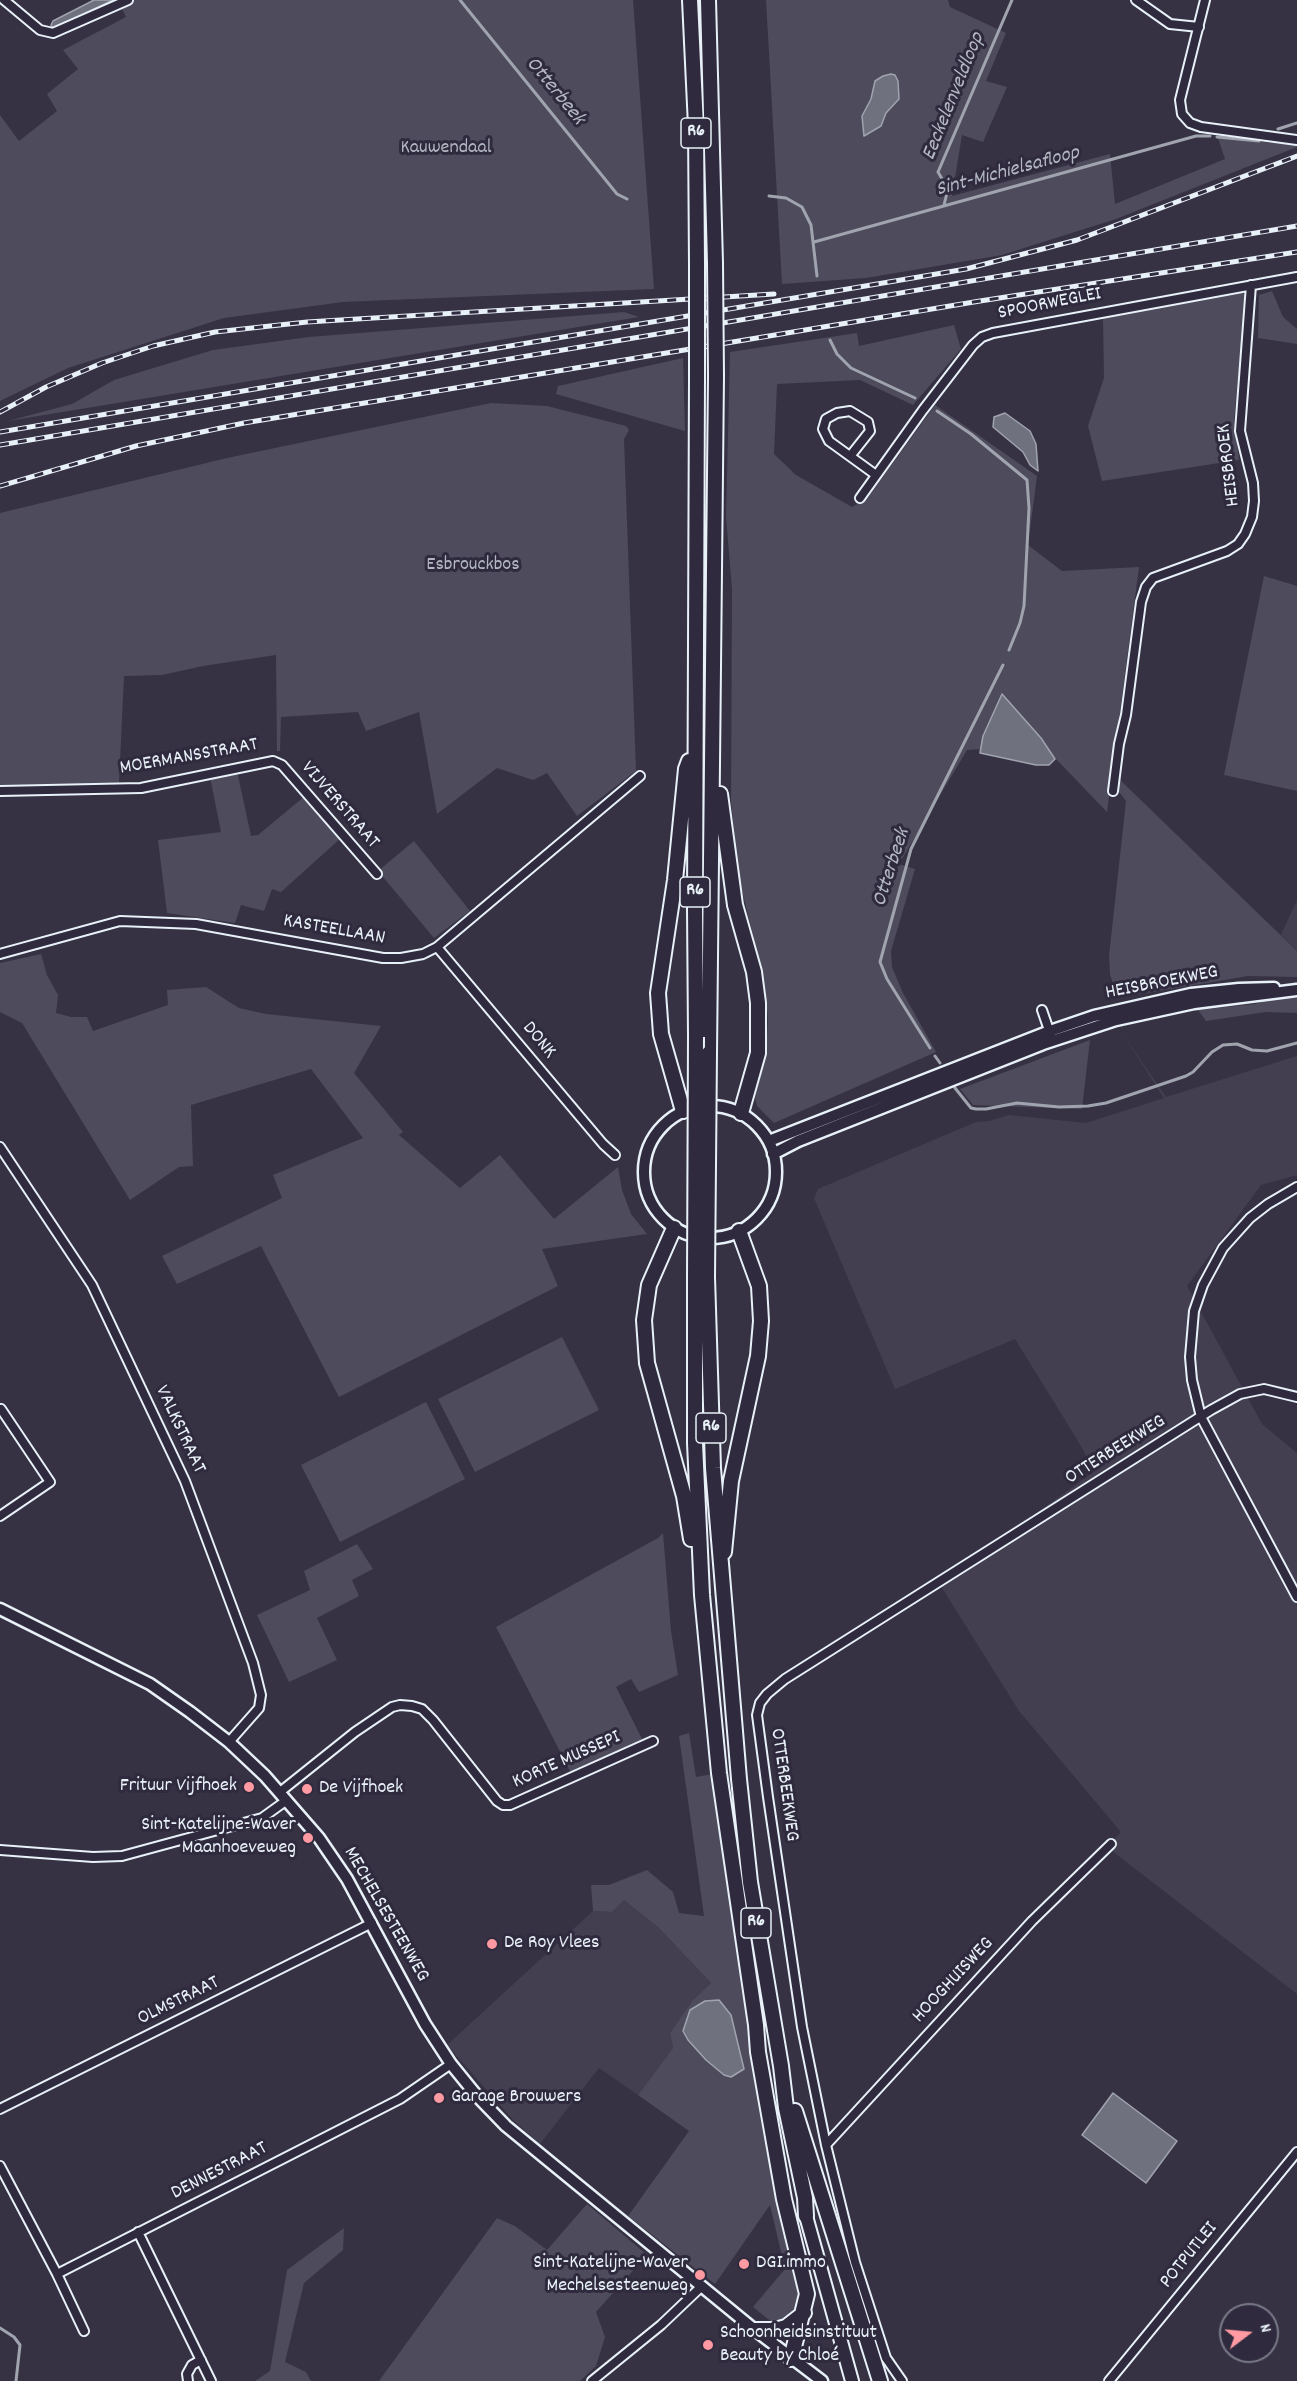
<!DOCTYPE html>
<html>
<head>
<meta charset="utf-8">
<style>
	body { margin:0 }
	#map { position:relative; width:1297px; height:2381px; overflow:hidden; background:#363244; font-family:Dekko,sans-serif }
	canvas { display:block }
	.north { position:absolute; left:1219px; top:2303px; width:60px; height:60px; box-sizing:border-box; background:#2f2a3d; border:2px solid #797a88; border-radius:50%; rotate:74deg; font-size:16px; font-weight:700; line-height:24px; text-align:center; color:#e8f1f8 }
	.north::after { content:''; display:block; margin:auto; width:21px; height:27px; background:#ff9aa2; clip-path:polygon(50% 0,100% 100%,50% 72%,0 100%) }
</style>
</head>
<body>
<div id="map">
<canvas width="1297" height="2381"></canvas>
<div class="north">N</div>
</div>
<script>
const context = document.querySelector('canvas').getContext('2d');
context.lineJoin = 'round';
function fill(path, color) {
  context.fillStyle = color;
  context.fill(path, 'evenodd');
}
function shape(rows) {
  const path = new Path2D();
  for (const r of rows) {
    if (r.length === 3) {
      path.moveTo(r[0] + r[2], r[1]);
      path.arc(r[0], r[1], r[2], 0, 2 * Math.PI);
      continue;
    }
    path.moveTo(r[0], r[1]);
    for (let i = 2; i < r.length; i += 2) path.lineTo(r[i], r[i + 1]);
  }
  return path;
}
function strokePath(path, color, width, dash) {
  context.strokeStyle = color;
  context.lineWidth = width;
  context.lineCap = dash ? 'butt' : 'round';
  context.setLineDash(dash || []);
  context.stroke(path);
}
function label(font, color, halo, rows, align = 'center') {
  context.font = font + ' Dekko,sans-serif';
  context.lineWidth = 6;
  context.setLineDash([]);
  context.textBaseline = 'middle';
  context.strokeStyle = halo;
  context.fillStyle = color;
  for (const [text, x, y, turn = 0] of rows) {
    context.save();
    context.translate(x, y);
    context.rotate((+turn || 0) * Math.PI / 180);
    context.textAlign = isNaN(turn) ? turn : align;
    if (halo) context.strokeText(text, 0, 0);
    context.fillText(text, 0, 0);
    context.restore();
  }
}
fill(shape([
	[1297,900,1297,951,1281,935],
	[1120,1030,1166,1097,1297,1056,1297,1175,1261,1185,1187,1286,1262,1424,1297,1453,1297,1994,1107,1847,1121,1832,1019,1711,939,1583,1095,1471,1075,1436,1015,1339,895,1389,814,1198,818,1189,976,1122,989,1121,1009,1115,1086,1123,1164,1098],
	[624,1900,659,1928,711,1983,692,2001,670,2033,673,2048,638,2095,599,2068,540,2144,514,2121,447,2045,593,1911,612,1912]
]), '#433f51');
fill(shape([
	[118,0,633,0,654,289,343,302,224,318,68,368,0,401,0,115,19,141,57,111,47,94,78,69,63,50,126,17],
	[766,0,948,0,950,7,1006,33,986,81,1007,87,983,142,962,135,952,196,1110,154,1115,204,1225,159,1218,138,1297,145,1297,147,1116,219,1002,255,866,278,782,284],
	[1239,290,1246,296,1234,420,1239,460,1102,481,1088,426,1104,378,1103,318],
	[1272,291,1283,317,1297,329,1297,344,1258,338,1259,295],
	[624,312,639,317,8,421,72,404,114,380,213,350,309,337],
	[954,325,961,349,913,405,860,380,777,384,774,454,796,475,852,507,867,499,935,405,1037,476,1028,545,1062,571,1139,567,1107,812,1007,708,983,749,967,750,899,864,915,869,891,951,892,967,903,993,936,1052,774,1123,757,1106,755,1097,766,1054,768,1019,764,981,739,878,731,801,732,589,726,517,730,352,857,333,859,346],
	[683,358,685,431,556,394,558,386],
	[491,403,547,406,626,426,629,430,624,439,636,771,577,816,547,773,533,780,497,768,437,814,419,712,366,731,358,712,281,717,280,751,277,751,276,655,203,666,162,675,124,676,119,783,0,786,0,513,227,458],
	[1264,576,1297,586,1297,791,1224,775],
	[237,771,251,836,258,835,305,796,341,838,281,892,272,889,264,911,241,905,235,923,167,913,158,840,221,832,210,777],
	[1118,778,1297,951,1297,977,1248,976,1117,998,1110,974,1109,956,1126,801,1116,788],
	[414,841,470,911,434,938,378,871],
	[41,954,47,975,58,995,56,1013,71,1017,87,1017,93,1031,168,1005,167,990,206,987,239,1008,266,1014,381,1026,354,1073,403,1132,399,1135,460,1188,500,1155,554,1219,618,1167,622,1190,631,1214,647,1234,542,1249,558,1286,339,1397,261,1246,177,1284,162,1256,282,1198,273,1175,363,1138,311,1069,191,1105,193,1166,179,1167,130,1200,22,1023,0,1012,0,963],
	[1297,998,1297,1013,1266,1012,1206,1021,1198,1010,1255,1004,1271,999],
	[1090,1040,1082,1109,973,1105,960,1089],
	[562,1337,599,1410,475,1472,438,1399],
	[426,1402,465,1479,340,1542,301,1465],
	[663,1533,671,1631,678,1675,639,1692,631,1679,616,1687,643,1741,571,1773,496,1627,658,1538],
	[357,1544,373,1569,352,1580,359,1596,317,1618,337,1660,289,1682,257,1615,310,1590,304,1571],
	[689,1733,696,1777,712,1774,763,2130,777,2201,795,2273,800,2308,782,2320,773,2323,753,2307,785,2269,770,2205,715,2284,628,2216,689,2131,638,2095,673,2048,670,2033,692,2001,711,1983,659,1928,624,1900,612,1912,593,1911,591,1885,609,1885,647,1870,673,1892,679,1913,704,1916,679,1736],
	[683,2031,739,2051,744,2068,724,2075,688,2040],
	[587,2204,647,2255,596,2312,605,2337,596,2366,580,2381,379,2381,497,2218,515,2226,547,2250],
	[344,2228,343,2250,304,2283,285,2362,306,2372,311,2381,255,2381,270,2371,287,2270]
]), '#4d4b5c');
const water = shape([
	[94,0,113,0,59,26,52,28,51,25,53,21,94,0],
	[891,74,895,75,898,81,899,99,886,113,881,126,864,136,862,116,871,99,875,81,883,76,891,74],
	[1005,413,1030,431,1036,444,1038,471,1030,465,1023,452,993,427,994,417,1005,413],
	[1002,694,1041,738,1055,759,1049,765,1036,765,980,753,983,736,1002,694],
	[719,2000,731,2015,744,2069,731,2077,724,2075,706,2060,688,2040,683,2031,690,2010,705,2001,719,2000],
	[1113,2093,1177,2141,1146,2183,1082,2135,1113,2093]
]);
fill(water, '#70717f');
strokePath(water, '#a0a4af', 1.5);
strokePath(shape([
	[460,0,617,194,627,199],
	[1278,129,1297,123],
	[1217,137,1259,141],
	[769,196,786,198,802,207,811,225,817,276],
	[944,205,948,189,938,172,1012,0],
	[814,242,1196,136,1210,136],
	[830,340,837,354,851,368,915,398],
	[937,411,971,434,1027,480,1029,508,1024,606,1020,623,1009,650],
	[930,1048,887,979,880,962,911,849,1003,665],
	[935,1056,940,1063],
	[955,1088,971,1108,976,1109,986,1109,1017,1103,1059,1107,1088,1106,1106,1103,1186,1076,1193,1072,1212,1052,1223,1045,1237,1044,1252,1050,1267,1051,1297,1043],
	[0,2328,14,2337,20,2345,16,2381]
]), '#a0a4af', 3);
const minor = shape([
	[4,0,40,30,53,33,128,0],
	[1136,0,1170,24,1199,27],
	[1205,0,1180,100,1182,114,1190,123,1201,127,1297,140],
	[851,455,870,431,868,422,850,411,837,413,826,419,823,429,829,441,876,475],
	[860,498,923,410,973,345,982,337,993,333,1297,277],
	[0,791,141,788,273,761,282,765,377,874],
	[1113,791,1119,744,1126,715,1141,602,1146,587,1153,578,1227,551,1238,544,1245,534,1252,517,1254,501,1253,483,1240,431,1251,285],
	[437,947,603,1144,615,1155],
	[0,954,120,921,196,924,383,958,401,958,423,954,437,947,640,776],
	[1042,1010,1051,1036],
	[0,1147,92,1285,185,1481,253,1663,261,1695,259,1708,229,1742],
	[1297,1187,1268,1204,1250,1218,1223,1248,1203,1285,1194,1311,1190,1357,1192,1380,1201,1417,1297,1597],
	[0,1516,50,1482,1,1409],
	[280,1792,355,1732,392,1707,400,1705,412,1706,422,1709,433,1720,497,1801,503,1805,510,1805,653,1741],
	[0,1850,93,1857,122,1856,262,1818,287,1800],
	[0,2109,372,1923],
	[826,2145,1032,1921,1111,1844],
	[0,2166,57,2274],
	[138,2232,211,2381],
	[84,2331,57,2274,400,2099,451,2064],
	[188,2381,187,2374,192,2365,201,2360],
	[592,2381,661,2325,702,2286],
	[902,2381,886,2358,855,2262,826,2145,802,2027,768,1797,757,1715,760,1703,767,1694,785,1679,1211,1410,1240,1394,1264,1389,1297,1397],
	[1109,2381,1297,2152]
]);
const secondary = shape([
	[710,1172,66],
	[769,1141,1050,1031,1094,1016,1191,994,1239,989,1274,988],
	[773,1154,798,1141,1043,1044,1116,1020,1194,1003,1297,990],
	[0,1609,150,1684,190,1712,229,1742,265,1776,319,1838,347,1879,425,2024,451,2064,477,2096,506,2126,755,2330,822,2381]
]);
const primary = shape([
	[806,2216,852,2381]
]);
const trunk = shape([
	[690,0,696,126,697,265],
	[708,0,715,263],
	[720,794,735,905,754,972,758,1003,758,1053,741,1113],
	[696,1037,695,908,697,378],
	[709,1053,716,376],
	[683,1111,661,1034,658,993,675,880,686,769,689,761],
	[674,1228,649,1285,644,1320,647,1363,684,1496,691,1539],
	[695,1276,695,1443,702,1595,719,1773,756,2025,758,2052,784,2199,807,2294,791,2359],
	[707,1277,713,1468,739,1779,750,1882,781,2066,786,2108,805,2198,806,2216],
	[724,1552,731,1481,758,1356,761,1321,759,1286,739,1231],
	[795,2111,880,2381],
	[755,2330,775,2330,786,2327,804,2313]
]);
strokePath(minor, '#e8f1f8', 12);
strokePath(secondary, '#e8f1f8', 15);
strokePath(primary, '#e8f1f8', 16);
strokePath(trunk, '#e8f1f8', 18);
strokePath(minor, '#2f2a3d', 8);
strokePath(secondary, '#2f2a3d', 10);
strokePath(primary, '#2f2a3d', 12);
strokePath(trunk, '#2f2a3d', 14);
const rail = shape([
	[0,412,46,387,102,363,153,346,215,332,307,322,774,294],
	[0,432,966,269,1077,240,1297,156],
	[0,445,1297,226],
	[0,486,136,446,244,423,980,301,1297,252]
]);
strokePath(rail, '#e8f1f8', 5);
strokePath(rail, '#2f2a3d', 3, [9]);
const trunkBridge = shape([
	[715,263,716,376],
	[697,265,697,378],
	[695,1276,696,1037],
	[707,1277,709,1053]
]);
strokePath(trunkBridge, '#e8f1f8', 18, []);
strokePath(trunkBridge, '#2f2a3d', 14);
for (const [x, y, r, color] of [
	[249,1787,6,"#ff9aa2"],
	[307,1789,6,"#ff9aa2"],
	[308,1838,6,"#ff9aa2"],
	[492,1944,6,"#ff9aa2"],
	[439,2098,6,"#ff9aa2"],
	[744,2264,6,"#ff9aa2"],
	[700,2275,6,"#ff9aa2"],
	[708,2345,6,"#ff9aa2"]
]) {
  const dot = new Path2D();
  dot.arc(x, y, r, 0, 2 * Math.PI);
  context.fillStyle = color;
  context.fill(dot);
  strokePath(dot, '#2f2a3d', 2);
}
for (const [x, y, w] of [
	[696,133,30],
	[695,892,30],
	[711,1428,30],
	[756,1923,30]
]) {
  const box = new Path2D();
  box.roundRect(x - w / 2, y - 15, w, 30, 4.5);
  context.fillStyle = '#2f2a3d';
  context.fill(box);
  strokePath(box, '#e8f1f8', 1.5);
}
label('bold 18px', '#e8f1f8', null, [
	["R6",696,133],
	["R6",695,892],
	["R6",711,1428],
	["R6",756,1923]
]);
label('20px', '#b2b7c1', '#2f2a3d', [
	["Kauwendaal",446,149],
	["Esbrouckbos",473,566]
]);
label('20px', '#e8f1f8', '#2f2a3d', [
	["SPOORWEGLEI",1050,305,-11],
	["HEISBROEK",1230,465,-97],
	["MOERMANSSTRAAT",189,758,-10],
	["VIJVERSTRAAT",339,806,49],
	["KASTEELLAAN",334,931,10],
	["HEISBROEKWEG",1162,984,-11],
	["DONK",538,1041,50],
	["VALKSTRAAT",179,1430,65],
	["OTTERBEEKWEG",1116,1451,-32],
	["KORTE MUSSEPI",567,1761,-24],
	["OTTERBEEKWEG",783,1785,82],
	["MECHELSESTEENWEG",385,1915,60],
	["HOOGHUISWEG",954,1981,-47],
	["OLMSTRAAT",179,2002,-26],
	["DENNESTRAAT",220,2172,-27],
	["POTPUTLEI",1190,2256,-51]
]);
label('20px', '#e8f1f8', '#2f2a3d', [
	["Frituur Vijfhoek",237,1787,"right"],
	["De Vijfhoek",319,1789],
	["Sint-Katelijne-Waver",296,1826,"right"],
	["Maanhoeveweg",296,1849,"right"],
	["De Roy Vlees",504,1944],
	["Garage Brouwers",451,2098],
	["Sint-Katelijne-Waver",688,2264,"right"],
	["Mechelsesteenweg",688,2287,"right"],
	["DGI.immo",756,2264],
	["Schoonheidsinstituut",720,2334],
	["Beauty by Chloé",720,2357]
], 'left');
label('italic 21px', '#b2b7c2', '#2f2a3d', [
	["Otterbeek",554,92,51],
	["Eeckelenveldloop",955,97,-68],
	["Sint-Michielsafloop",1008,173,-15],
	["Otterbeek",893,868,-72]
]);
</script>
</body>
</html>
